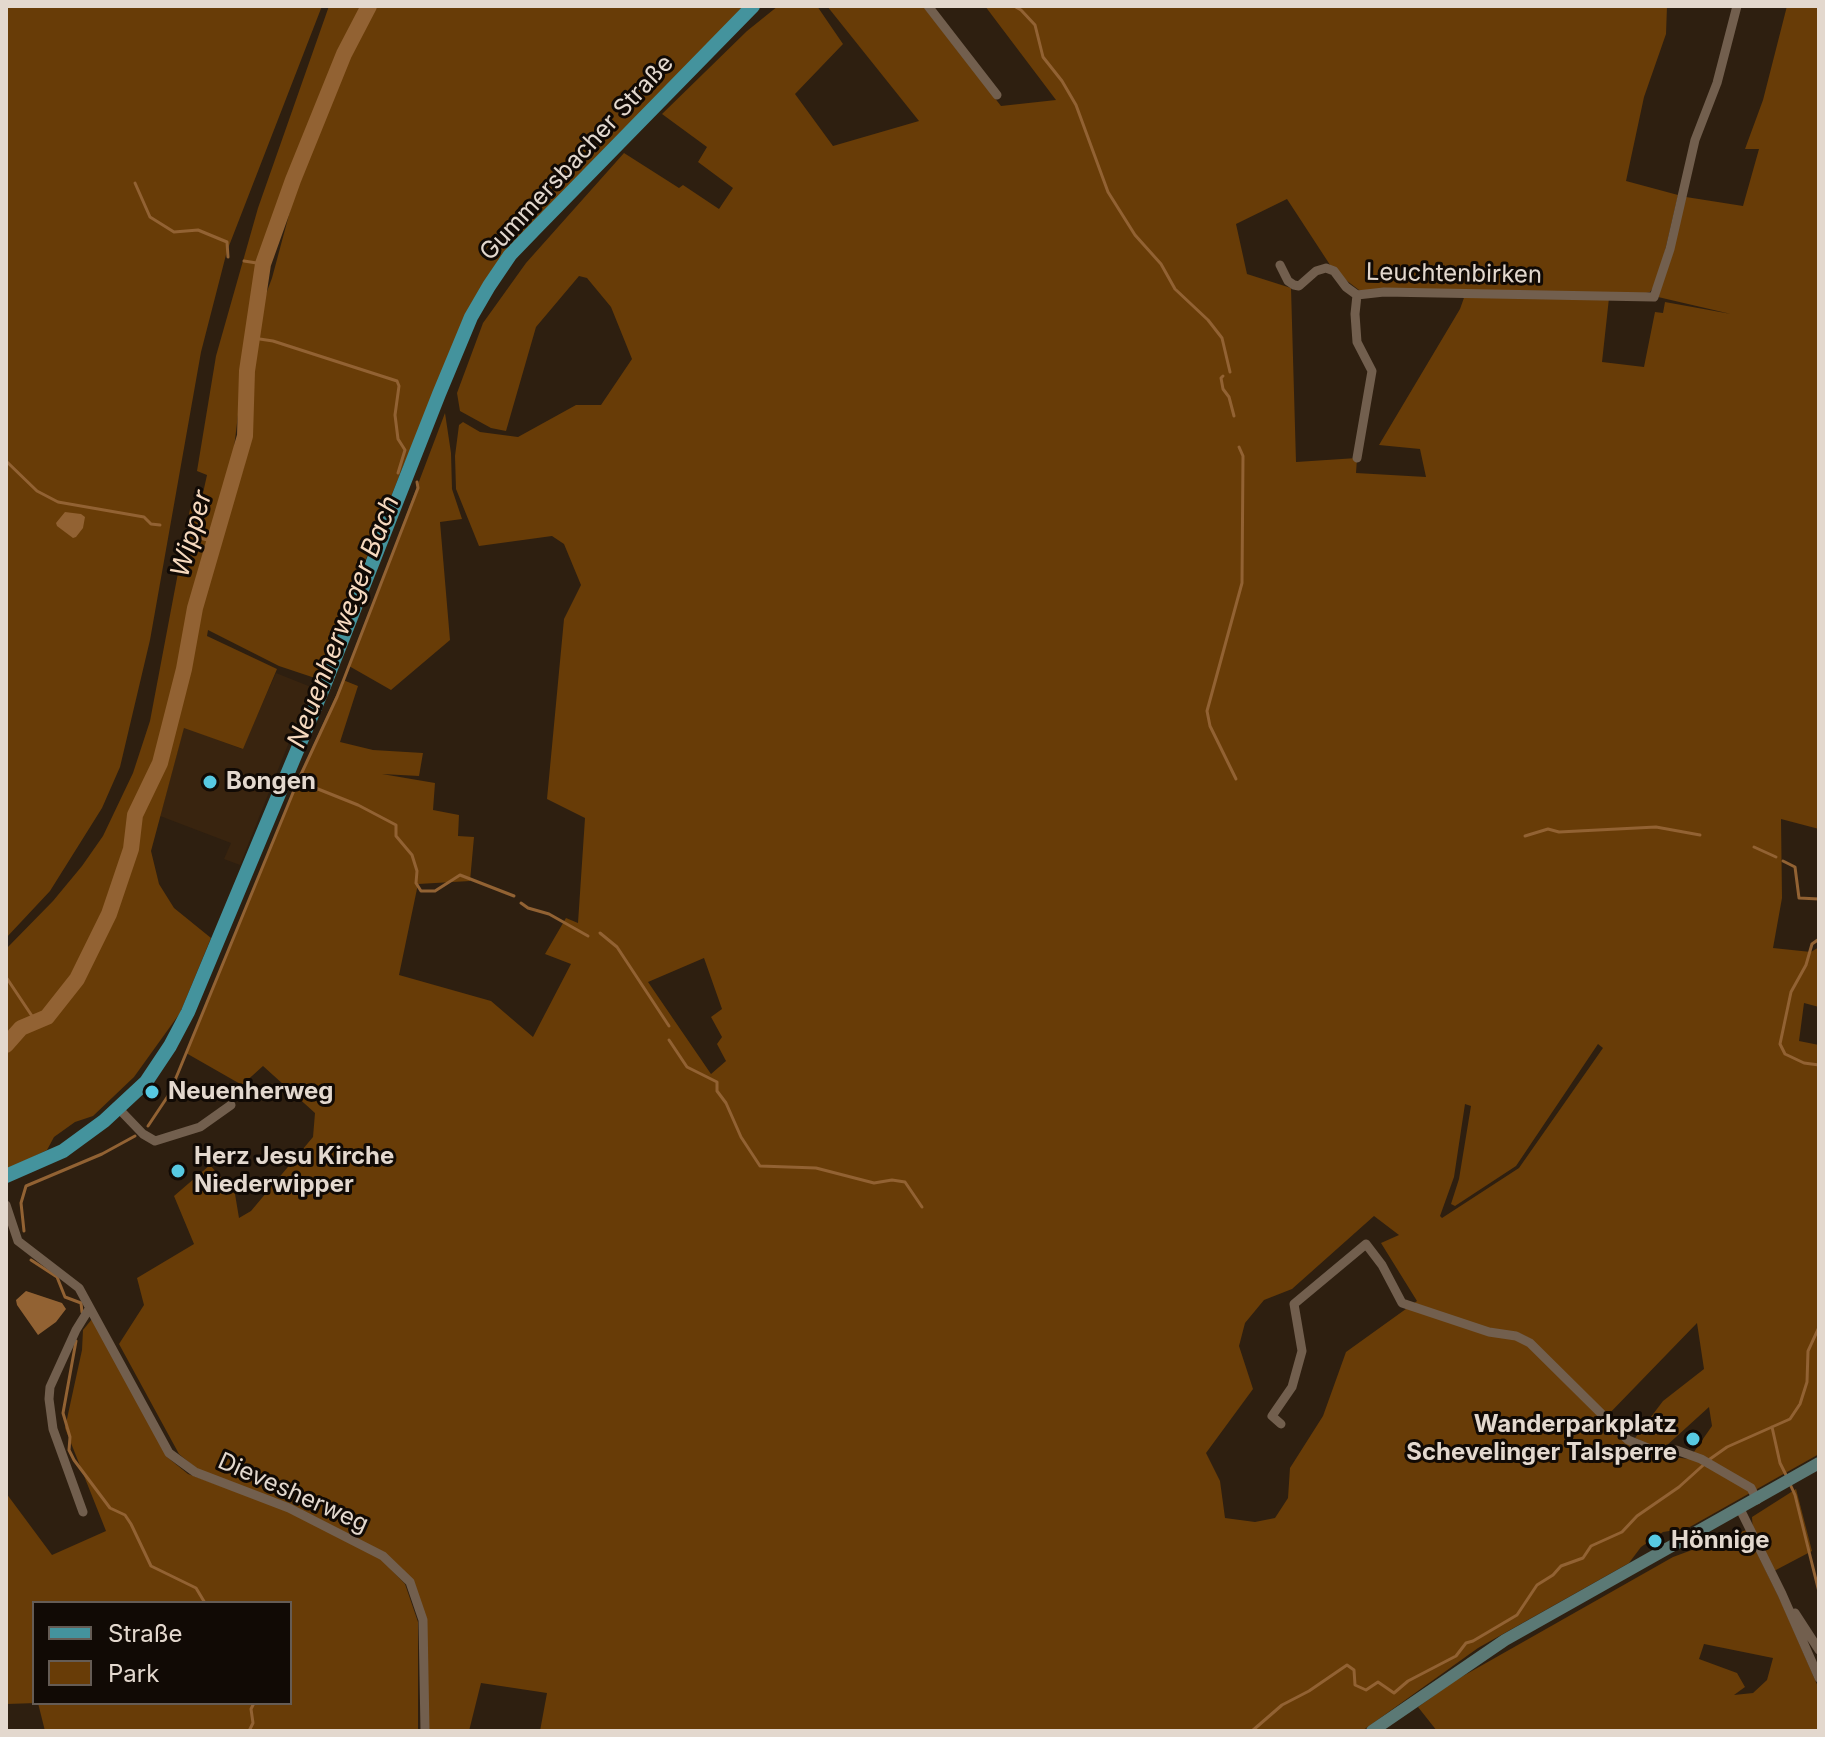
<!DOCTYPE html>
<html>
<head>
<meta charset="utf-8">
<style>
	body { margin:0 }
	#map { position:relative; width:1825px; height:1737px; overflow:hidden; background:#2e1f10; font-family:Inter,sans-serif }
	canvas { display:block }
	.frame { position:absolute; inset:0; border:8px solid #e3d8ce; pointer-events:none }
	.legend { position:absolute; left:32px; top:1601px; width:260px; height:104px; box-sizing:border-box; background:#110a05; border:2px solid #655c55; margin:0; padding:10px 14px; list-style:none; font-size:24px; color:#e3d8ce }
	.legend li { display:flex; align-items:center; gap:16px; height:40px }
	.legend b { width:40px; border:2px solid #655c55 }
</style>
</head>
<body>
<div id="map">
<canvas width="1825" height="1737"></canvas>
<div class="frame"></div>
<ul class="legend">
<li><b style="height:10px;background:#44939d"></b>Straße</li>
<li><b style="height:22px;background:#683c07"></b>Park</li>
</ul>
</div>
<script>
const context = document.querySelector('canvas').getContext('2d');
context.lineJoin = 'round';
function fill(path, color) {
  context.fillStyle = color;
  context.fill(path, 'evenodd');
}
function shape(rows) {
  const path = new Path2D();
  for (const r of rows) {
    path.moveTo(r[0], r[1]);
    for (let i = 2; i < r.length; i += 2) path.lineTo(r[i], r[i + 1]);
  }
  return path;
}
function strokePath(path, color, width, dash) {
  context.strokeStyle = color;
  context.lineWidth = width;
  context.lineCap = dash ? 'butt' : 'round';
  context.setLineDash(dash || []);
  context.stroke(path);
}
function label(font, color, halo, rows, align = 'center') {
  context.font = font + ' Inter,sans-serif';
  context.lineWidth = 6;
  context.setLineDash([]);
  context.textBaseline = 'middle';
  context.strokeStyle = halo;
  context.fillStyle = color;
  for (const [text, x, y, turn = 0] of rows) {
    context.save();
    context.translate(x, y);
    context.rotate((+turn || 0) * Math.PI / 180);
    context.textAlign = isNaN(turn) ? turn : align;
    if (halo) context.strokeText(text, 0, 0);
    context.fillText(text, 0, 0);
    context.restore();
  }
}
fill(shape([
	[276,673,311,687,240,865,224,859,231,843,160,816,184,727,242,749]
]), '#39240f');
fill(shape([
	[6,6,322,6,227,251,201,352,150,640,120,767,102,808,50,891,6,938],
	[329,6,361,6,339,52,298,161,268,272,250,315,225,523,244,467,257,318,272,278,301,170,344,50,367,6,744,6,508,250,404,464,318,679,279,666,208,630,207,636,277,669,243,749,184,728,151,851,159,884,174,908,211,938,180,1013,134,1077,93,1116,75,1122,54,1137,47,1150,6,1170,6,949,53,901,82,866,103,836,133,773,150,721,191,504,201,502,207,475,197,471,216,356,258,208],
	[778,6,817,6,843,44,795,94,833,146,919,121,827,6,923,6,1001,106,1056,100,985,6,1667,6,1666,34,1644,97,1626,181,1678,195,1658,281,1650,292,1638,295,1359,290,1334,271,1287,199,1236,224,1247,274,1291,288,1296,462,1357,458,1356,473,1426,477,1420,449,1379,445,1460,309,1465,295,1609,298,1602,362,1644,367,1655,312,1663,313,1665,302,1731,314,1658,297,1686,197,1743,206,1759,149,1745,149,1763,100,1787,6,1819,6,1819,829,1781,819,1782,898,1773,948,1811,952,1819,947,1819,1007,1804,1003,1799,1041,1819,1045,1819,1454,1688,1528,1663,1532,1641,1547,1629,1563,1478,1648,1362,1731,540,1731,547,1693,481,1683,469,1731,429,1731,425,1621,412,1580,386,1554,197,1469,179,1454,119,1344,144,1305,137,1278,194,1244,174,1196,210,1165,235,1194,239,1218,251,1211,313,1137,315,1113,263,1066,242,1085,186,1053,296,783,343,680,358,686,340,742,373,750,423,753,419,776,382,774,435,783,433,810,459,815,458,836,474,837,470,881,418,884,399,975,491,1001,533,1037,571,964,545,954,566,918,578,923,585,818,547,799,564,619,581,585,564,544,552,536,479,546,456,489,455,456,459,425,463,422,480,432,518,437,576,405,601,405,632,359,611,307,587,278,579,276,536,327,506,431,491,428,460,411,457,393,483,323,526,263,624,153,679,188,683,185,719,209,733,188,698,162,707,147,662,114,747,31],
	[704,958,722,1009,711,1017,722,1037,717,1044,726,1061,711,1074,648,982],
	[1598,1044,1603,1048,1519,1168,1442,1218,1440,1216,1454,1177,1465,1104,1471,1106,1459,1179,1451,1204,1455,1206,1516,1166],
	[1374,1216,1399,1235,1381,1243,1417,1301,1346,1352,1323,1416,1290,1468,1288,1498,1275,1518,1255,1522,1225,1518,1220,1481,1206,1453,1253,1389,1239,1346,1245,1323,1264,1300,1292,1289],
	[1697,1323,1704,1369,1663,1401,1635,1438,1650,1446,1665,1447,1709,1407,1712,1426,1689,1459,1648,1454,1605,1418],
	[445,413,451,453,452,489,462,519,440,522,450,640,391,690,349,666],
	[92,1319,167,1457,188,1474,287,1510,381,1559,405,1584,418,1622,418,1731,45,1731,38,1703,6,1704,6,1493,52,1555,106,1531,65,1428,82,1350,83,1330],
	[34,1603,290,1603,290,1703,34,1703],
	[1796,1489,1812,1551,1774,1571,1753,1533,1752,1517],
	[1746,1530,1783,1606,1819,1689,1819,1731,1437,1731,1418,1707,1456,1680,1673,1557],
	[1704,1644,1773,1658,1767,1680,1753,1693,1734,1695,1745,1687,1737,1673,1699,1659]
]), '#683c07');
fill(shape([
	[65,512,81,514,85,517,83,528,76,537,73,538,57,526,56,523],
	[26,1291,62,1303,66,1309,56,1322,38,1335,17,1305,16,1300]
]), '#926233');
strokePath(shape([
	[1014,6,1021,10,1035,25,1043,57,1062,81,1076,105,1108,192,1135,235,1161,264,1175,289,1208,320,1222,338,1230,372],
	[135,183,150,217,174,232,198,230,227,242,228,257],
	[244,261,263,264],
	[253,338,273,341,397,381,399,386,395,415,398,439,405,450,398,473],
	[1223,376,1221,378,1223,389,1229,397,1234,416],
	[6,461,37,491,58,502,144,517,151,524,160,525],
	[200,538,215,542],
	[1236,779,1210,726,1207,711,1242,583,1243,456,1239,447],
	[298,781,358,805,396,825,396,836,412,855,417,871,416,883,421,891,435,891,460,875,514,896],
	[1525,836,1548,829,1559,832,1656,827,1700,835],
	[1754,847,1776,857],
	[1783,861,1795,867,1799,898,1819,899],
	[521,903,528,908,549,914,588,936],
	[600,933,617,947,669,1026],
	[1819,939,1812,944,1806,965,1791,992,1780,1044,1785,1054,1804,1063,1819,1065],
	[6,977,36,1022],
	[669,1040,687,1067,717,1082,717,1091,726,1103,741,1137,760,1166,816,1168,874,1183,892,1180,905,1182,922,1207],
	[148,1126,168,1096,178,1073,297,783,337,697,418,488,417,482],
	[24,1231,21,1203,26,1186,102,1154,135,1136],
	[31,1260,57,1277,65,1297,81,1303,82,1312],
	[76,1341,63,1413,70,1437,69,1450,74,1460,110,1508,125,1515,131,1524,151,1566,196,1588,205,1603],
	[1772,1427,1780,1463,1787,1477],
	[1790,1484,1795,1495,1819,1592],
	[249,1731,253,1723,251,1709,254,1703],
	[1252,1731,1282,1705,1309,1691,1347,1665,1354,1670,1355,1685,1366,1690,1378,1682,1394,1693,1408,1681,1456,1656,1466,1643,1473,1641,1517,1615,1537,1585,1553,1575,1561,1566,1583,1558,1591,1546,1622,1532,1637,1516,1679,1487,1710,1459,1727,1447,1790,1419,1800,1404,1807,1382,1808,1351,1819,1327]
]), '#926233', 3);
strokePath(shape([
	[6,1045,21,1028,47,1017,77,979,109,914,131,849,135,815,160,763,184,669,195,608,245,436,247,371,263,264,293,180,344,54,369,6]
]), '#926233', 16);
strokePath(shape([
	[928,6,997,95],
	[1280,265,1288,281,1294,285,1299,286,1316,271,1326,268,1334,271,1346,287,1357,295,1384,292,1654,297,1670,249,1695,140,1717,83,1737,6],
	[1357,458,1372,371,1357,342,1355,314,1357,295],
	[119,1109,143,1134,155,1141,200,1127,231,1105],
	[6,1205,18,1241,79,1288,169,1453,195,1472,289,1508,383,1556,410,1582,423,1620,425,1731],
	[1281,1424,1272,1416,1292,1387,1302,1351,1294,1304,1366,1244,1382,1265,1402,1303,1489,1332,1516,1336,1530,1343,1628,1440,1650,1449,1676,1450,1701,1459,1751,1488,1757,1500],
	[1740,1509,1782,1594,1819,1678],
	[83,1512,53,1429,49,1399,50,1387,76,1330,89,1309],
	[1795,1613,1819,1650]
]), '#725f4e', 9);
strokePath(shape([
	[1372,1731,1505,1640,1819,1463]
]), '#5b7975', 12);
strokePath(shape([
	[6,1176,63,1151,104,1121,146,1082,170,1046,188,1012,324,686,439,394,471,317,489,286,510,255,538,226,753,6]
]), '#44939d', 14);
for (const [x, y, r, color] of [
	[210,782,8,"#57c9e2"],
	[152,1092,8,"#57c9e2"],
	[178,1171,8,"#57c9e2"],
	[1693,1439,8,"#57c9e2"],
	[1655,1541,8,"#57c9e2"]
]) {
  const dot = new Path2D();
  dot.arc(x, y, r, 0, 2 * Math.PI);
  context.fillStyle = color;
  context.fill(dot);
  strokePath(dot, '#110a05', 3);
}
label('24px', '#e3d8ce', '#110a05', [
	["Gummersbacher Straße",577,158,-47],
	["Leuchtenbirken",1454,274,1],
	["Dievesherweg",293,1493,24]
]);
label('bold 24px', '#e3d8ce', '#110a05', [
	["Bongen",226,782],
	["Neuenherweg",168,1092],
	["Herz Jesu Kirche",194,1157],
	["Niederwipper",194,1185],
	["Wanderparkplatz",1677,1425,"right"],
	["Schevelinger Talsperre",1677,1453,"right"],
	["Hönnige",1671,1541]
], 'left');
label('italic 26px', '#f6d9bf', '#110a05', [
	["Wipper",192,534,-74],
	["Neuenherweger Bach",344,622,-69]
]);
</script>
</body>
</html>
